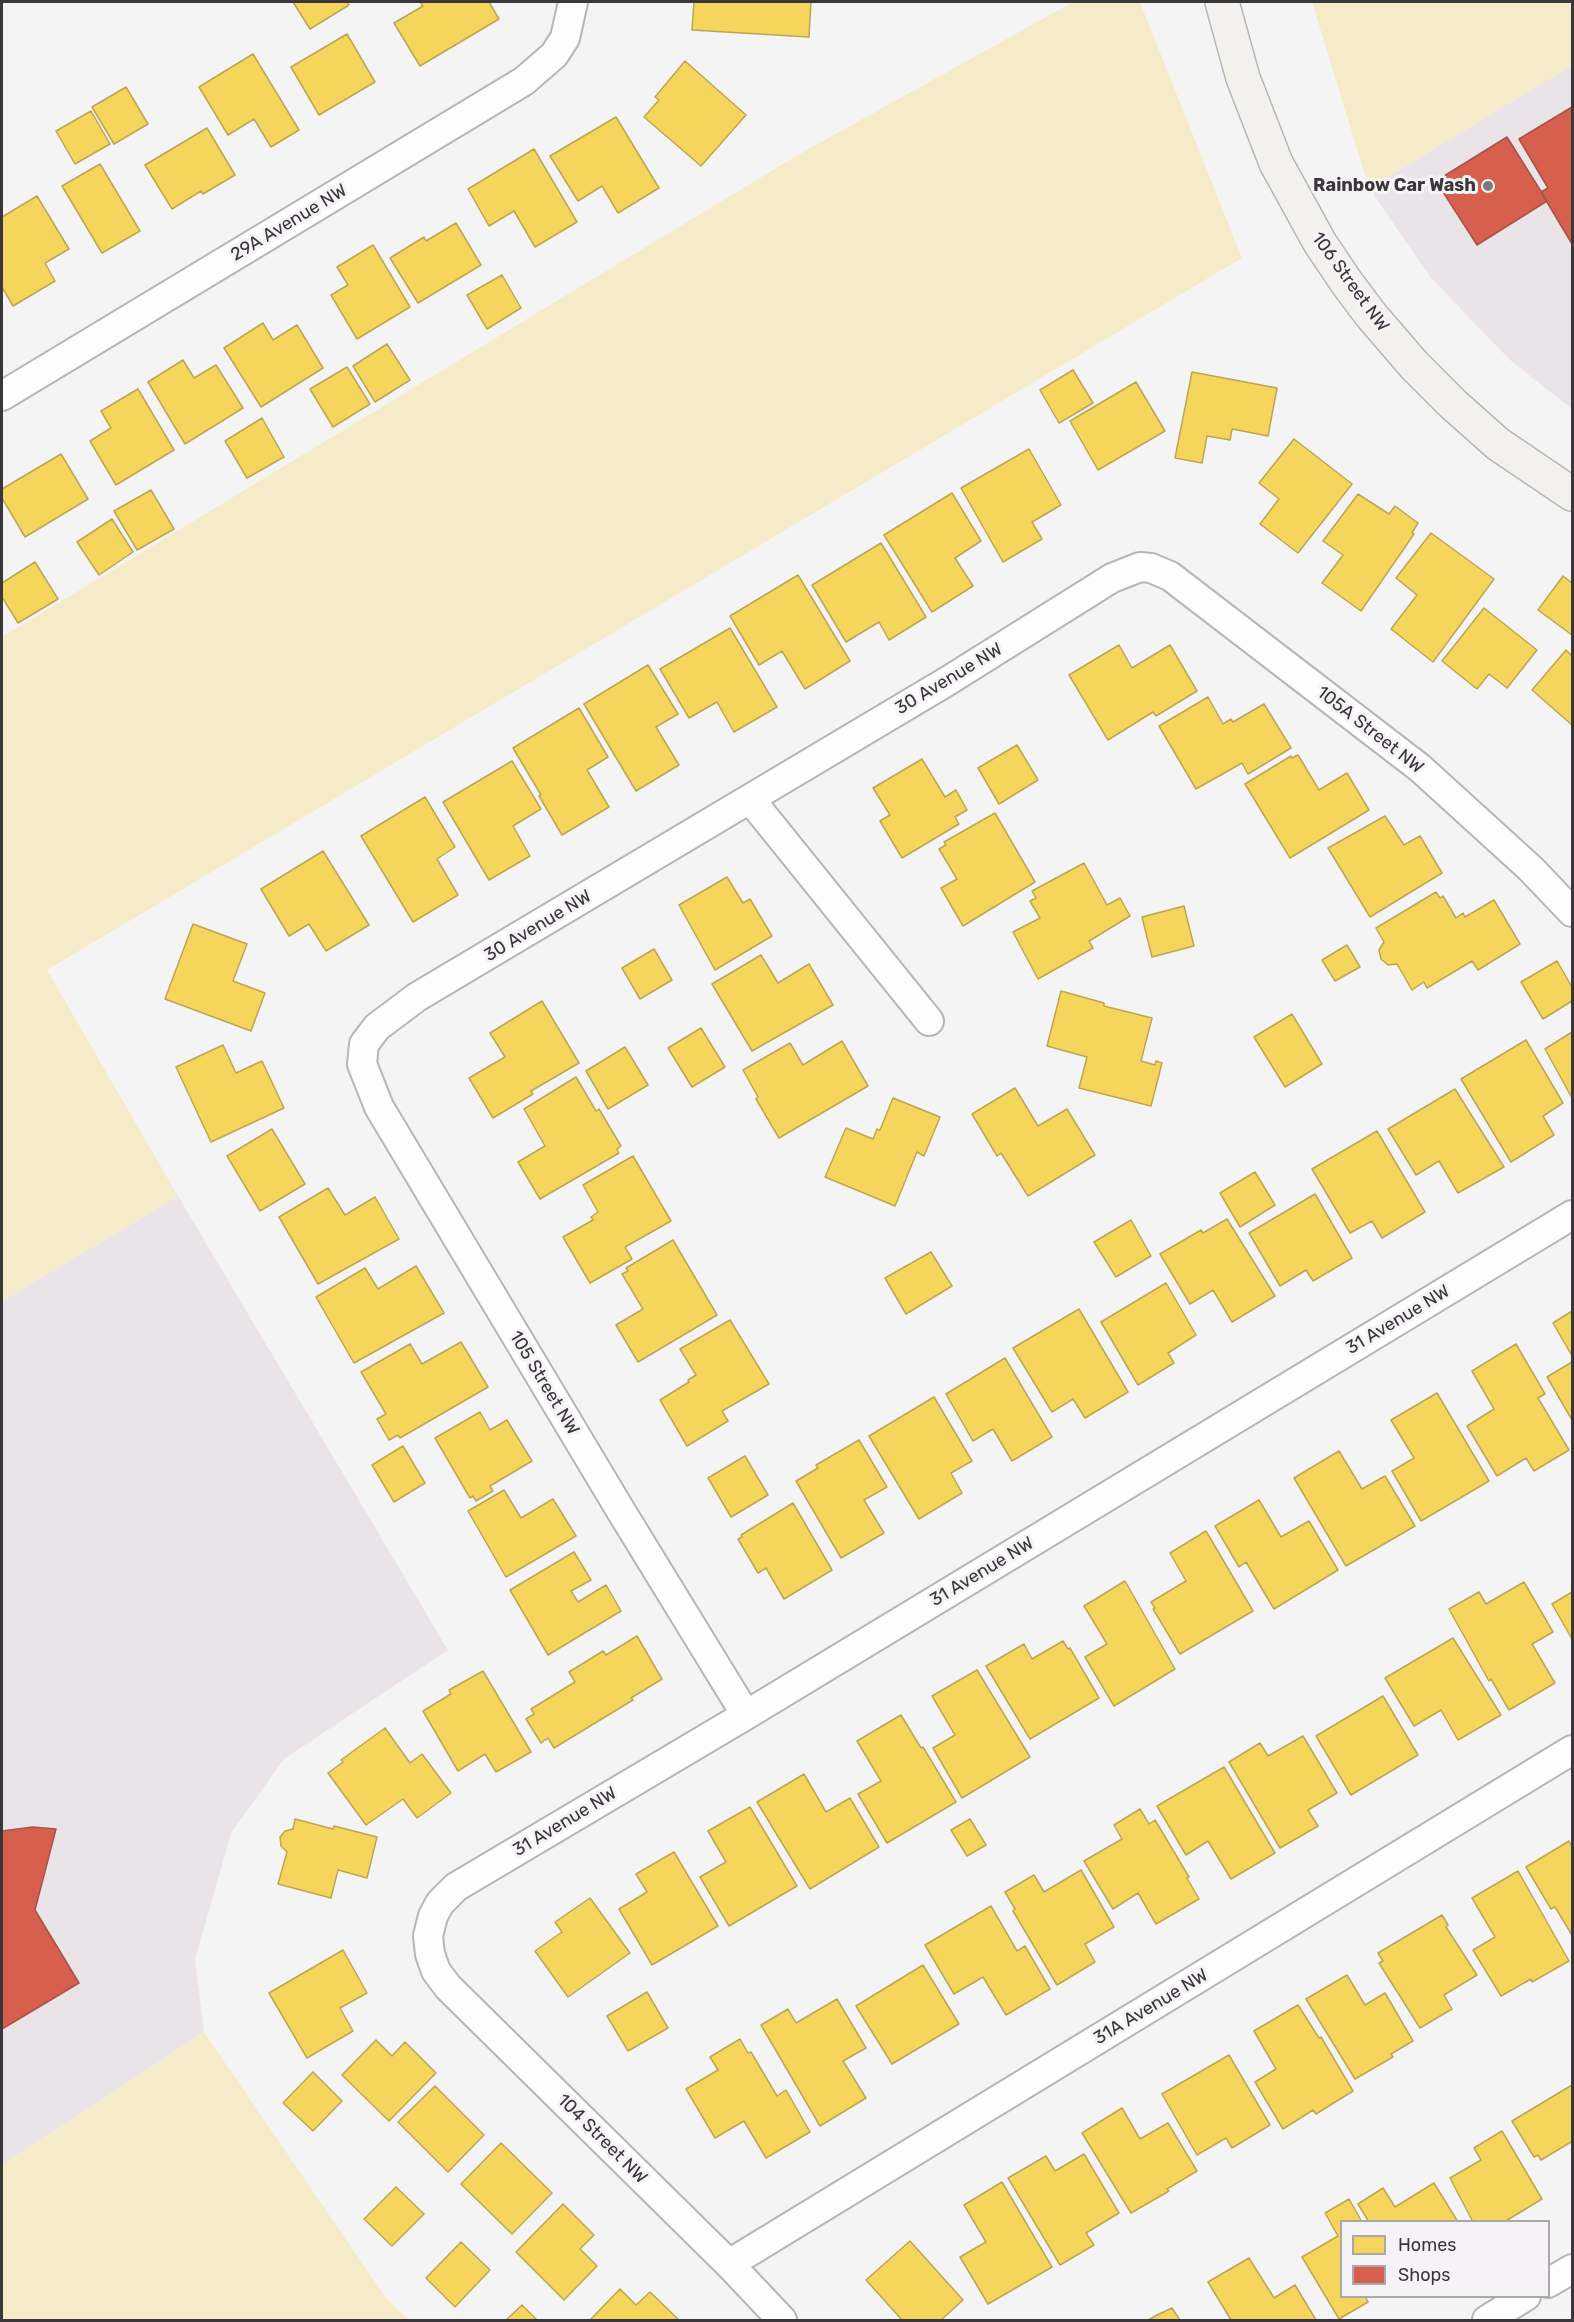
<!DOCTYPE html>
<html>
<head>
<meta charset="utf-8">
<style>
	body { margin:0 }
	#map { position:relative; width:1574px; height:2322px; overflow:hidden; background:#f5f4f5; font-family:Rubik,sans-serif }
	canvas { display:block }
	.frame { position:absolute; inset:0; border:3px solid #393739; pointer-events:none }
	.legend { position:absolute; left:1340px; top:2220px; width:210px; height:78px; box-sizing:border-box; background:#f6f3f6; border:2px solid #aaa8aa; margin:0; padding:8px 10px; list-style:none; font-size:18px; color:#393739 }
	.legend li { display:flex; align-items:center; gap:12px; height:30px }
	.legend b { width:30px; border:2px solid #aaa8aa }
</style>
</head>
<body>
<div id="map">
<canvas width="1574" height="2322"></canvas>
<div class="frame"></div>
<ul class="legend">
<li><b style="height:16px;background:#f6d55c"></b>Homes</li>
<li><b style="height:16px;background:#d6604d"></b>Shops</li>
</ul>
</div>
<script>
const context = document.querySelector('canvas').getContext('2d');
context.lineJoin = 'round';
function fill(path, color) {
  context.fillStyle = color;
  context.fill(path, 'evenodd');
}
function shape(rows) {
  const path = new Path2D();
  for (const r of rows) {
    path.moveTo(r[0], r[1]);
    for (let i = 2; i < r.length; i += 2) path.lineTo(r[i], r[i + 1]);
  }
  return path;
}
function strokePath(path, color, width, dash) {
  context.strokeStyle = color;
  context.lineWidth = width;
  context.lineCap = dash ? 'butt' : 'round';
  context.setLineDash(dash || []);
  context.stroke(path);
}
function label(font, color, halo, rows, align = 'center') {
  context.font = font + ' Rubik,sans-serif';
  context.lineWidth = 6;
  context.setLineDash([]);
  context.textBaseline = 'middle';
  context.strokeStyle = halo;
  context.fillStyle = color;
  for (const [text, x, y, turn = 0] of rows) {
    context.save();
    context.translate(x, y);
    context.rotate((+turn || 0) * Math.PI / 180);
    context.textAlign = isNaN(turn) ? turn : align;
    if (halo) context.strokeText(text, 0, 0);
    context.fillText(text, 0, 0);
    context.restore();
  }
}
fill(shape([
	[1572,65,1572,409,1510,360,1431,278,1369,188],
	[178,1196,448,1650,284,1759,231,1833,195,1959,204,2032,2,2165,2,1301]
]), '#eae4e9');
fill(shape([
	[1073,2,1140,2,1242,258,47,970,178,1196,2,1301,2,637,796,156],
	[1312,2,1572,2,1572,65,1369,188],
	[204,2032,386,2298,409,2320,2,2320,2,2165]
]), '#f6ebc9');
const homes = shape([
	[293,2,347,2,349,5,310,29,293,2],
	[420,2,489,2,499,19,420,66,394,23,423,6,420,2],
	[694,2,811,2,809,37,692,30,694,2],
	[347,34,375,82,319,115,291,67,347,34],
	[253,54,299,130,271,147,254,119,228,135,199,87,253,54],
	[685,61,746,115,701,166,644,117,659,100,655,97,685,61],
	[126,87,148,124,114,144,92,107,126,87],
	[91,111,110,144,75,164,56,131,91,111],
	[616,117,659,188,618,213,602,186,578,201,550,156,616,117],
	[207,128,235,175,203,194,201,191,172,209,145,165,207,128],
	[534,149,577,222,535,247,514,211,489,226,468,189,534,149],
	[100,164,140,231,102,253,62,186,100,164],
	[37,196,69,249,45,263,55,281,13,306,2,287,2,217,37,196],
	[456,223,481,265,418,303,390,258,424,237,426,241,456,223],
	[373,245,410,307,357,339,331,295,348,285,337,267,373,245],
	[502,275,521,308,487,329,467,295,502,275],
	[263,323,273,340,297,325,323,368,261,407,224,348,263,323],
	[387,344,410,380,375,402,353,366,387,344],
	[183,360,194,378,216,365,243,408,185,444,148,382,183,360],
	[347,367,370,404,333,427,310,389,347,367],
	[1073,370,1093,403,1059,423,1040,390,1073,370],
	[1192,372,1277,388,1268,436,1232,429,1230,440,1207,436,1202,463,1175,458,1192,372],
	[1136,382,1165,431,1098,470,1070,421,1136,382],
	[138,389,174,450,116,485,90,441,111,428,101,411,138,389],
	[262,418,284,457,247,478,225,441,262,418],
	[1294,439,1352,484,1298,553,1260,524,1279,499,1259,483,1294,439],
	[1029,449,1061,505,1032,522,1042,539,1003,562,961,488,1029,449],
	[61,454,88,499,25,537,2,498,2,489,61,454],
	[151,490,174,529,137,550,114,511,151,490],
	[952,493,981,541,955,558,973,586,932,612,884,535,952,493],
	[1358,494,1389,514,1395,506,1418,523,1412,533,1414,534,1361,611,1322,583,1343,555,1323,541,1358,494],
	[112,519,133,552,99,575,77,542,112,519],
	[1431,533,1494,579,1433,662,1391,629,1417,595,1396,578,1431,533],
	[881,543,926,617,889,640,879,622,846,642,812,585,881,543],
	[35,562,58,599,18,623,2,597,2,583,35,562],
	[798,575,850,661,805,689,782,651,759,665,730,616,798,575],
	[1563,576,1572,583,1572,635,1538,610,1563,576],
	[1484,608,1537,650,1507,688,1489,674,1477,689,1442,661,1484,608],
	[730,628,777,707,734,732,717,702,689,718,660,669,730,628],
	[1119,645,1132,668,1170,645,1197,691,1156,716,1153,712,1108,740,1069,675,1119,645],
	[1566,650,1572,656,1572,725,1532,690,1566,650],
	[648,665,678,714,656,727,679,765,636,791,584,704,648,665],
	[1208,697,1223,724,1231,719,1233,722,1264,704,1291,748,1248,774,1242,763,1196,789,1159,726,1208,697],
	[579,708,608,757,587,770,609,807,562,835,539,796,541,795,513,748,579,708],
	[1017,745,1038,780,999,804,978,768,1017,745],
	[1298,755,1319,790,1347,773,1369,810,1290,858,1245,784,1291,756,1292,758,1298,755],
	[922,759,945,797,956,790,967,810,955,817,959,824,902,858,880,821,890,815,873,788,922,759],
	[512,761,541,809,513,826,530,856,489,880,443,802,512,761],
	[425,797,455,847,437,859,458,895,413,922,361,836,425,797],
	[995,813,1035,882,963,926,941,888,957,879,939,849,946,845,944,842,995,813],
	[1385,816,1404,845,1420,836,1442,873,1370,917,1328,848,1385,816],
	[323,851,369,925,326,951,309,924,289,936,261,889,323,851],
	[1084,863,1107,905,1120,898,1130,916,1089,941,1093,948,1038,979,1013,932,1040,918,1030,901,1036,898,1032,891,1084,863],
	[727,877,743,903,750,899,772,936,715,970,679,905,727,877],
	[1436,892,1440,898,1443,896,1456,918,1463,913,1465,917,1494,900,1520,944,1478,970,1472,961,1427,988,1424,982,1412,990,1397,964,1388,965,1381,959,1379,950,1384,942,1376,928,1436,892],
	[1184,906,1194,946,1152,957,1142,917,1184,906],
	[193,924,247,944,233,981,265,993,251,1031,165,999,193,924],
	[1347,945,1360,967,1335,981,1322,960,1347,945],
	[654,949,672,980,640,999,622,968,654,949],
	[761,955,778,983,809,964,833,1005,752,1051,712,984,761,955],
	[1557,961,1572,987,1572,1001,1543,1019,1521,982,1557,961],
	[1061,991,1104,1003,1104,1006,1152,1018,1141,1061,1155,1065,1156,1061,1162,1063,1151,1106,1079,1088,1087,1057,1047,1046,1061,991],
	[542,1001,579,1063,531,1091,533,1094,493,1118,469,1078,505,1057,490,1033,542,1001],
	[1292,1014,1322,1064,1285,1087,1254,1037,1292,1014],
	[701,1028,725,1067,692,1087,668,1048,701,1028],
	[1572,1032,1572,1098,1545,1049,1572,1032],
	[1526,1040,1563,1103,1543,1116,1554,1135,1511,1162,1461,1079,1526,1040],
	[842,1041,868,1086,779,1138,756,1099,758,1097,743,1070,790,1043,803,1065,842,1041],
	[223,1045,236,1073,262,1061,284,1108,211,1142,176,1067,223,1045],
	[625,1047,648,1085,608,1109,586,1071,625,1047],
	[576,1077,596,1111,599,1109,621,1146,617,1149,619,1153,540,1199,518,1162,545,1146,524,1109,576,1077],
	[1015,1088,1038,1126,1067,1109,1095,1155,1028,1196,1001,1153,997,1156,972,1114,1015,1088],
	[1455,1089,1504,1167,1458,1193,1439,1161,1416,1175,1388,1129,1455,1089],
	[893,1098,940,1117,924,1156,917,1152,895,1206,825,1177,846,1128,873,1139,877,1129,880,1130,893,1098],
	[272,1129,305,1184,260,1211,227,1156,272,1129],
	[1377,1131,1425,1212,1382,1238,1372,1221,1350,1233,1312,1169,1377,1131],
	[633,1156,671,1221,625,1247,632,1259,590,1283,563,1237,593,1220,591,1217,598,1212,583,1185,633,1156],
	[1255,1172,1275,1205,1240,1227,1220,1193,1255,1172],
	[328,1188,345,1215,375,1197,399,1239,318,1284,279,1217,328,1188],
	[1315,1194,1352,1258,1313,1281,1306,1270,1280,1286,1249,1233,1315,1194],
	[1227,1219,1275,1296,1232,1322,1213,1290,1190,1304,1160,1254,1201,1230,1203,1233,1227,1219],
	[1131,1220,1151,1256,1116,1277,1094,1242,1131,1220],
	[673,1240,717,1315,638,1362,616,1325,643,1309,622,1274,628,1271,626,1268,673,1240],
	[931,1252,952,1286,906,1314,885,1278,931,1252],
	[416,1266,444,1313,354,1363,316,1297,365,1268,378,1289,416,1266],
	[1166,1283,1196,1335,1168,1353,1174,1363,1138,1385,1101,1322,1166,1283],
	[1079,1309,1128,1392,1085,1418,1073,1399,1052,1412,1013,1348,1079,1309],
	[1572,1311,1572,1356,1553,1323,1572,1311],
	[730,1320,769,1384,722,1411,728,1421,687,1446,660,1400,689,1382,688,1380,696,1375,680,1349,730,1320],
	[461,1342,488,1387,400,1438,398,1435,389,1440,377,1419,386,1414,361,1372,410,1344,422,1364,461,1342],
	[1516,1344,1545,1394,1538,1398,1569,1450,1534,1471,1526,1458,1497,1476,1467,1426,1494,1409,1472,1371,1516,1344],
	[1005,1358,1052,1437,1012,1461,993,1429,973,1441,946,1394,1005,1358],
	[1572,1362,1572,1420,1547,1377,1572,1362],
	[1437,1393,1489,1481,1421,1521,1392,1471,1414,1458,1391,1420,1437,1393],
	[934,1397,972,1461,951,1473,962,1493,919,1519,869,1436,934,1397],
	[480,1412,490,1430,507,1420,532,1461,490,1486,493,1491,476,1501,473,1496,470,1498,435,1438,480,1412],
	[859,1440,887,1487,864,1500,884,1533,841,1558,796,1481,818,1468,816,1465,859,1440],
	[403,1446,425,1483,394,1502,372,1465,403,1446],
	[1339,1451,1362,1489,1385,1476,1415,1526,1346,1566,1294,1478,1339,1451],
	[745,1456,768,1495,731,1517,708,1478,745,1456],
	[504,1490,521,1518,553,1499,576,1536,506,1577,468,1511,504,1490],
	[1259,1500,1281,1537,1309,1521,1338,1570,1274,1609,1246,1562,1239,1567,1215,1526,1259,1500],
	[793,1503,832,1570,784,1599,766,1568,758,1573,738,1539,742,1537,741,1535,793,1503],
	[1206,1531,1253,1611,1180,1654,1153,1609,1155,1608,1151,1602,1186,1581,1170,1553,1206,1531],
	[574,1552,591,1580,571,1591,578,1602,606,1585,621,1611,548,1655,510,1590,574,1552],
	[1125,1581,1175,1669,1114,1706,1085,1657,1107,1644,1084,1606,1125,1581],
	[1524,1582,1553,1632,1532,1644,1555,1683,1509,1710,1491,1679,1489,1681,1449,1609,1479,1592,1486,1604,1524,1582],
	[1572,1592,1572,1639,1552,1604,1572,1592],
	[637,1636,662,1679,631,1698,633,1700,554,1748,548,1738,541,1743,526,1719,534,1714,531,1709,575,1682,569,1672,603,1651,606,1655,637,1636],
	[1453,1638,1501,1715,1458,1740,1441,1710,1414,1726,1385,1678,1453,1638],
	[1063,1641,1068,1649,1070,1648,1099,1698,1030,1739,986,1666,1024,1644,1032,1659,1063,1641],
	[977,1670,1030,1757,962,1798,933,1748,955,1735,932,1696,977,1670],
	[483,1671,531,1752,496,1772,485,1754,458,1771,423,1711,451,1694,449,1690,483,1671],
	[1383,1696,1418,1755,1351,1795,1316,1736,1383,1696],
	[901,1715,921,1748,923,1747,956,1802,887,1843,858,1794,881,1781,857,1741,901,1715],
	[385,1728,410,1763,422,1754,451,1793,417,1818,403,1799,366,1825,328,1773,343,1762,341,1760,385,1728],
	[1303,1736,1337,1793,1308,1810,1318,1826,1280,1848,1229,1762,1260,1743,1268,1756,1303,1736],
	[1224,1767,1275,1853,1231,1879,1208,1841,1186,1855,1157,1806,1224,1767],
	[804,1774,826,1812,850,1798,879,1847,810,1889,757,1802,804,1774],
	[750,1807,797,1886,729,1926,700,1877,726,1862,708,1831,750,1807],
	[1140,1809,1149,1824,1155,1820,1189,1877,1187,1878,1199,1899,1156,1924,1138,1893,1113,1909,1084,1861,1122,1839,1114,1825,1140,1809],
	[295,1819,333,1829,334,1826,377,1837,367,1878,338,1870,331,1898,278,1884,287,1852,281,1846,280,1837,285,1831,293,1829,295,1819],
	[970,1819,986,1845,967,1856,951,1830,970,1819],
	[1569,1841,1572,1847,1572,1935,1555,1907,1551,1909,1526,1867,1569,1841],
	[674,1852,718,1926,652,1965,619,1909,647,1892,636,1874,674,1852],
	[1081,1870,1114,1927,1085,1944,1095,1962,1057,1985,1013,1911,1015,1909,1005,1892,1034,1875,1044,1892,1081,1870],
	[1518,1871,1569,1961,1532,1982,1531,1979,1501,1996,1473,1950,1495,1937,1472,1898,1518,1871],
	[590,1898,630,1953,568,1997,535,1951,562,1932,555,1922,590,1898],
	[991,1906,1017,1951,1025,1946,1050,1989,1006,2015,983,1977,954,1994,925,1945,991,1906],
	[1442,1915,1448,1925,1446,1927,1477,1975,1444,1995,1452,2009,1420,2028,1379,1963,1383,1961,1378,1953,1442,1915],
	[343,1950,367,1993,340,2008,353,2031,307,2058,269,1993,343,1950],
	[923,1965,959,2024,892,2064,856,2006,923,1965],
	[1347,1975,1365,2005,1385,1993,1413,2041,1391,2054,1393,2057,1355,2079,1306,1999,1347,1975],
	[647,1992,668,2028,628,2051,607,2016,647,1992],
	[837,1999,866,2048,843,2061,866,2098,820,2126,761,2025,788,2009,796,2023,837,1999],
	[1298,2005,1319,2038,1321,2037,1353,2091,1316,2114,1313,2110,1283,2129,1255,2082,1276,2069,1254,2031,1298,2005],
	[740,2039,748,2053,751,2052,777,2096,786,2090,810,2132,766,2158,744,2121,715,2138,686,2089,718,2070,710,2057,740,2039],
	[376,2040,392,2056,405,2042,436,2073,389,2121,342,2075,376,2040],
	[1229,2055,1270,2125,1232,2148,1226,2138,1197,2155,1162,2094,1229,2055],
	[313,2072,342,2101,313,2131,283,2103,313,2072],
	[1572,2085,1572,2144,1571,2142,1541,2160,1538,2155,1534,2157,1512,2121,1572,2085],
	[435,2086,484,2135,448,2172,398,2122,435,2086],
	[1122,2108,1140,2139,1168,2123,1197,2171,1167,2189,1169,2191,1131,2213,1082,2133,1122,2108],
	[1502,2131,1542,2199,1504,2222,1473,2222,1450,2178,1481,2160,1474,2148,1502,2131],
	[501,2143,552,2193,512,2234,461,2184,501,2143],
	[1084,2154,1119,2213,1086,2233,1094,2245,1060,2265,1008,2178,1046,2156,1055,2171,1084,2154],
	[1002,2182,1052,2267,988,2304,960,2257,986,2242,964,2205,1002,2182],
	[1434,2183,1458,2222,1369,2222,1358,2204,1383,2188,1395,2207,1434,2183],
	[396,2187,424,2214,392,2246,364,2219,396,2187],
	[1349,2199,1362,2222,1342,2222,1342,2296,1365,2296,1368,2302,1339,2319,1302,2257,1338,2236,1325,2213,1349,2199],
	[563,2204,594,2235,580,2249,597,2266,564,2300,516,2252,563,2204],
	[910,2241,963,2300,941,2320,902,2320,866,2280,910,2241],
	[461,2242,490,2270,455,2307,426,2278,461,2242],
	[1249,2258,1274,2298,1295,2285,1316,2320,1231,2320,1208,2282,1249,2258],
	[620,2289,636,2305,650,2292,679,2320,590,2320,620,2289],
	[522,2305,537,2320,506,2320,522,2305],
	[1172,2308,1180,2320,1148,2320,1157,2315,1172,2308]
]);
fill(homes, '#f6d55c');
strokePath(homes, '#bda652', 1.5);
const shops = shape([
	[1572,107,1572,244,1541,192,1548,188,1519,139,1572,107],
	[1507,137,1547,201,1477,245,1436,181,1507,137],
	[33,1827,56,1829,35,1910,79,1983,2,2029,2,1831,33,1827]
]);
fill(shops, '#d6604d');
strokePath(shops, '#a75447', 1.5);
const street = shape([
	[2,396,524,81,554,55,565,38,573,2],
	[750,799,929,1021],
	[746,1715,621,1511,379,1107,362,1064,364,1044,377,1027,417,997,946,682,1112,578,1140,567,1151,568,1170,576,1420,768,1531,869,1572,912],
	[729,2264,1572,1750],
	[1548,2283,1572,2269],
	[782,2320,729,2264,448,1987,436,1971,430,1954,428,1936,433,1916,440,1903,456,1887,746,1715,1572,1215],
	[1487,2320,1526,2296]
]);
const secondary = shape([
	[1222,2,1243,78,1276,163,1320,243,1347,283,1371,315,1414,365,1453,404,1498,444,1572,494]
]);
strokePath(street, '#b7b6b7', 32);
strokePath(secondary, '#b7b6b7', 36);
strokePath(street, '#fefdfe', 28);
strokePath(secondary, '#f2f1ed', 33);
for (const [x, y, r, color] of [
	[1488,186,6,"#7b797b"]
]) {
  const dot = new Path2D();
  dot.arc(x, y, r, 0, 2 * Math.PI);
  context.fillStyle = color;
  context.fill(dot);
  strokePath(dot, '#f6f3f6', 2);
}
label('bold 18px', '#393739', '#f6f3f6', [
	["Rainbow Car Wash",1476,186]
], 'right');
label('18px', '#393739', '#f6f3f6', [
	["29A Avenue NW",289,223,-31],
	["106 Street NW",1350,282,54],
	["30 Avenue NW",949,679,-31],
	["105A Street NW",1370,730,38],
	["30 Avenue NW",538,926,-31],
	["31 Avenue NW",1398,1320,-31],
	["105 Street NW",544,1383,59],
	["31 Avenue NW",982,1572,-31],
	["31 Avenue NW",565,1822,-31],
	["31A Avenue NW",1151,2007,-31],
	["104 Street NW",602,2139,45]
]);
</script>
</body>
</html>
